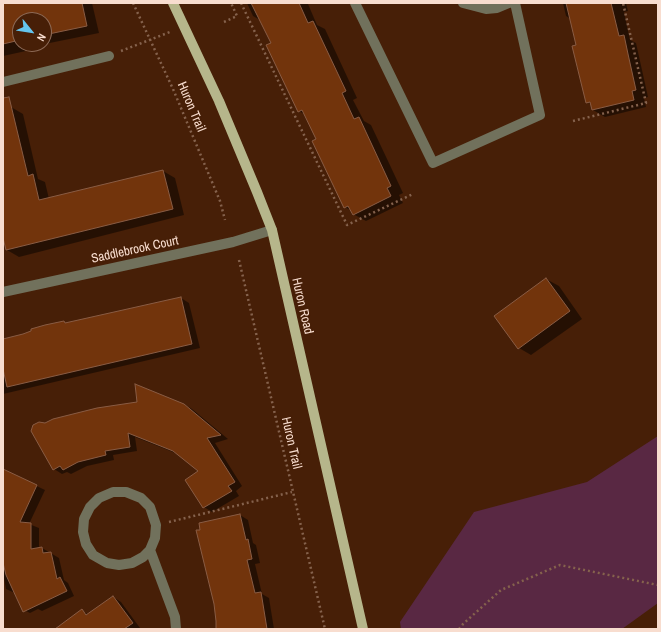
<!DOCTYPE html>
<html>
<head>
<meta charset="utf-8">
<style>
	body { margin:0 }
	#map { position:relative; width:661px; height:632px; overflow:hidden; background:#471f07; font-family:"Archivo Narrow",sans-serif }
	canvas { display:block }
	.frame { position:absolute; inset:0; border:4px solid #f8ddcf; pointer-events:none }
	.north { position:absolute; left:12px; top:12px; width:40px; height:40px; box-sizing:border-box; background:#471f07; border:1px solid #8e6b57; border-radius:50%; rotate:120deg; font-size:11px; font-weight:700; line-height:16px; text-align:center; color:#f8ddcf }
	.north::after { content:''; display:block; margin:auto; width:14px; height:18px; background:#64c5ee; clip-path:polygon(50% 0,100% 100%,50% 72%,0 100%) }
</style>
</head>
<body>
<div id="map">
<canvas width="661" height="632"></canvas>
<div class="frame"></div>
<div class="north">N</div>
</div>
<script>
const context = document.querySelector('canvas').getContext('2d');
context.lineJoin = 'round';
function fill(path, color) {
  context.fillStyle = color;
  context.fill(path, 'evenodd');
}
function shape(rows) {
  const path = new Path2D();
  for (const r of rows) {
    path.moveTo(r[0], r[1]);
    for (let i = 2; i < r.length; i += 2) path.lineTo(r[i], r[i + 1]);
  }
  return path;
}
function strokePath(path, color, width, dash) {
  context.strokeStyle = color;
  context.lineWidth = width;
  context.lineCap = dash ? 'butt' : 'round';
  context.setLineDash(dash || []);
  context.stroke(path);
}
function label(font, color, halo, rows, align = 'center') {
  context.font = font + ' "Archivo Narrow",sans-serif';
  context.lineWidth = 3;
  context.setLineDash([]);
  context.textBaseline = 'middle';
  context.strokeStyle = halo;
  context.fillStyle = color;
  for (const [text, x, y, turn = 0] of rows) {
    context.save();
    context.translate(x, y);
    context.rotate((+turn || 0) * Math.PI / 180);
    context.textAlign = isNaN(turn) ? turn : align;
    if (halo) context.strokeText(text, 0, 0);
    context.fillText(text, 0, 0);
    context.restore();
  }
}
fill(shape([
	[658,436,658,603,622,629,401,629,400,622,474,512,587,482]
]), '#592843');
fill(shape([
	[3,3,92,3,99,33,25,48,26,51,3,56],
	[20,20,44,20,44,44,20,44],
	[247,3,309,3,308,4,317,25,325,29,357,98,353,100,364,121,371,125,388,161,403,193,399,195,403,203,366,221,353,214,352,211,345,207,306,115,299,111,272,44,260,20,253,16],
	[563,3,626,3,628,11,624,12,630,40,636,43,648,97,644,98,646,107,605,117,593,110,592,105,587,102,578,46,571,19,566,16],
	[11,107,23,114,38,179,45,182,49,199,163,171,175,178,184,215,19,257,7,250,3,234,3,109],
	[546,279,559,286,582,319,531,355,519,348],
	[181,298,189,303,200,348,3,394,3,340,64,322,67,324],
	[183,404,192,409,228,439,215,443,242,486,236,491,239,496,212,512,204,507,199,472,178,454,135,437,137,451,113,455,114,460,87,466,71,474,67,472,62,474,54,469,45,424],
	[3,470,45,490,29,524,39,528,39,549,42,548,59,558,64,580,68,583,74,596,42,611,38,609,30,613,22,609,15,593,6,589,3,573],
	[240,515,248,520,253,543,256,545,260,563,255,564,262,594,269,598,274,629,217,629],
	[113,597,121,602,140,628,139,629,63,629,82,611,89,615]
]), '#0007');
const building = shape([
	[3,3,82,3,87,26,44,35,44,20,20,20,20,40,3,44,3,3],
	[251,3,299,3,308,23,313,21,346,91,342,93,354,119,359,117,391,186,387,188,391,196,353,215,348,206,344,208,312,141,316,139,302,110,298,112,266,45,271,43,251,3],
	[566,3,611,3,619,36,624,35,628,54,636,90,632,91,634,100,592,110,590,102,586,103,572,46,576,45,566,3],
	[9,97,28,176,33,174,39,200,163,170,173,209,6,250,3,238,3,98,9,97],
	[546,278,570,311,518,349,494,316,546,278],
	[181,297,192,344,7,387,3,369,3,339,23,334,31,331,31,329,45,325,64,321,65,323,181,297],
	[135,384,184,404,221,435,207,438,235,482,228,486,232,491,203,508,185,480,198,471,173,451,128,433,130,447,105,451,106,455,78,462,63,470,60,466,53,470,31,431,33,425,39,422,45,423,53,419,97,408,137,402,135,384],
	[3,469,37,485,20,522,31,523,31,549,42,547,43,553,51,552,57,579,60,577,67,591,23,612,6,575,3,563,3,469],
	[240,514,246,540,248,539,252,559,247,560,255,593,261,592,267,629,216,629,216,621,214,604,196,530,200,530,199,523,240,514],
	[113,596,133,623,124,629,55,629,82,609,86,615,113,596]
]);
fill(building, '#72340c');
strokePath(building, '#895c44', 1);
strokePath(shape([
	[133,3,173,89,220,201,225,220],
	[241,3,347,225,413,194],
	[224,22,237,16,231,3],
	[121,51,170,32],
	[573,121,646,103,623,3],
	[239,260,325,629],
	[169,522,292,492],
	[459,629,463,624,501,590,560,565,658,585]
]), '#85624d', 2.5, [2, 3]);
strokePath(shape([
	[355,3,433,163,540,115,515,3],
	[463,3,486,9,497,8,509,3],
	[3,82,109,56],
	[3,292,233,242,272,230],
	[150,550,143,557,132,563,119,565,107,563,93,555,86,544,83,532,84,519,90,507,99,498,113,492,126,492,141,498,150,507,156,525,155,538,150,550,175,617,176,629]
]), '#71715c', 10);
strokePath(shape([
	[173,3,219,101,257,192,272,230,363,629]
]), '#b6b68b', 10);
label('13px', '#f8ddcf', '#471f07', [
	["Huron Trail",191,107,67],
	["Saddlebrook Court",135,250,-12],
	["Huron Road",302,306,77],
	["Huron Trail",291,443,77]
]);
</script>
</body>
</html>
